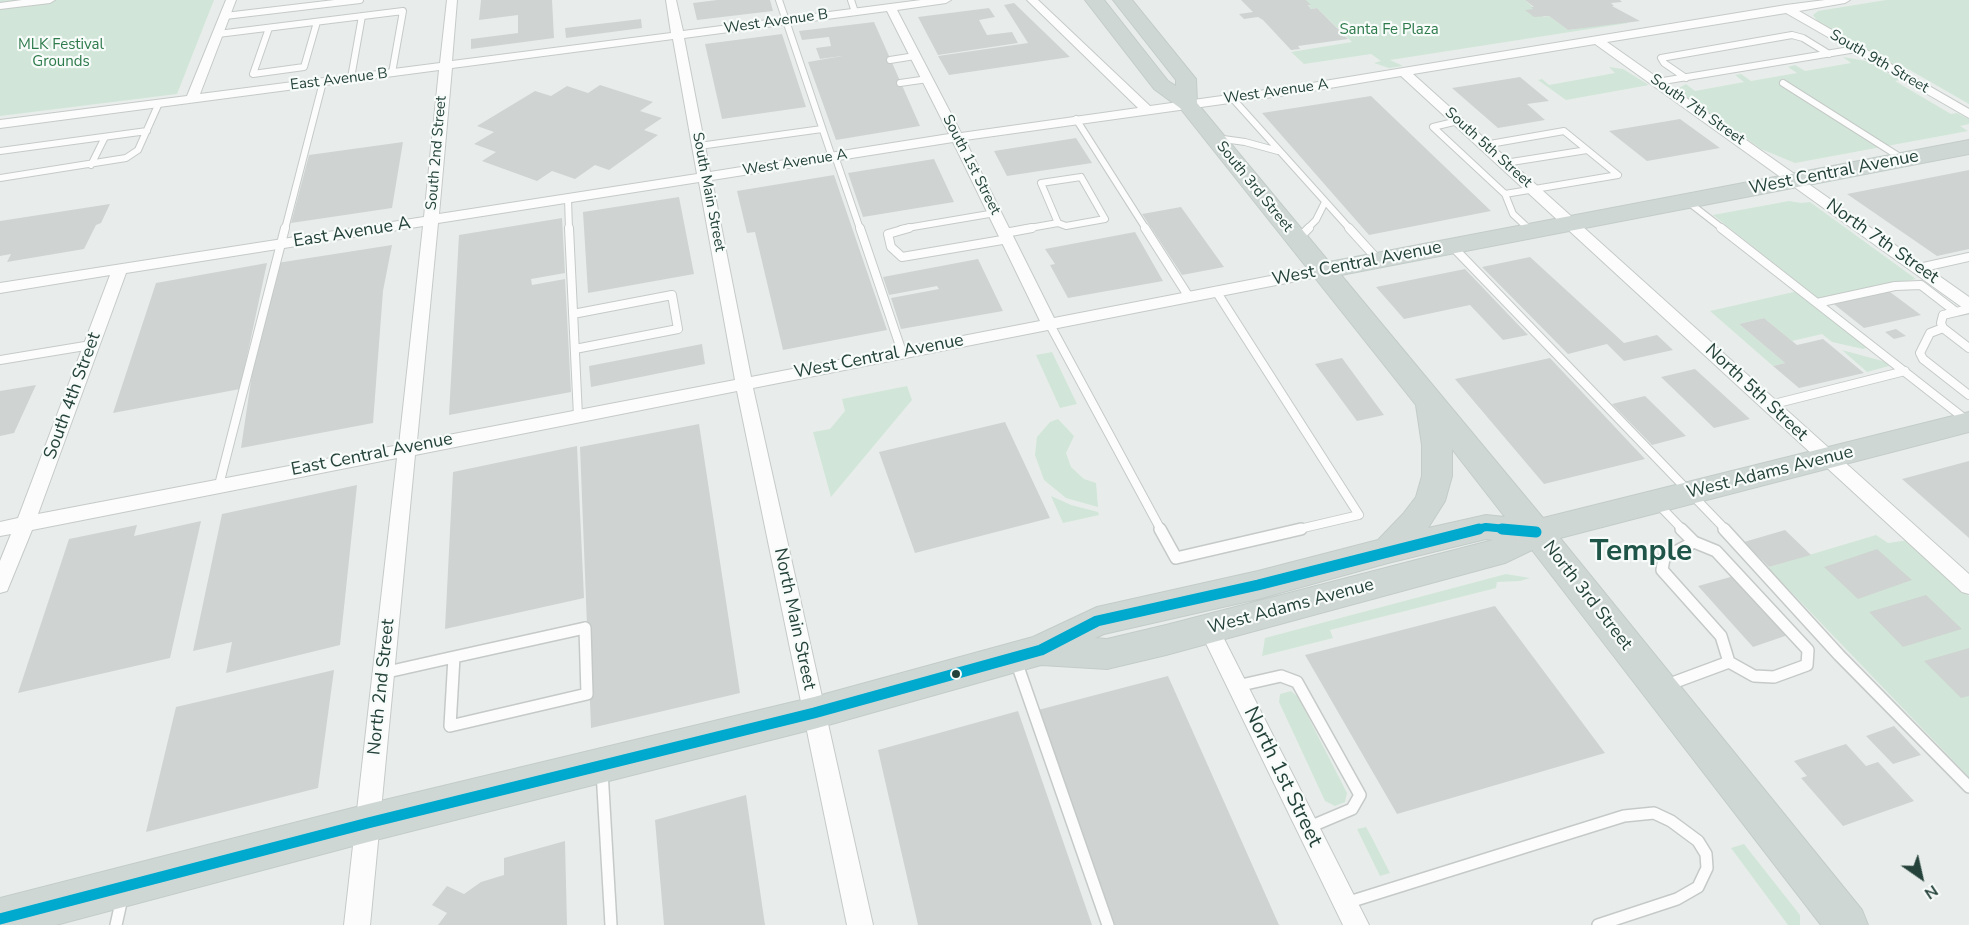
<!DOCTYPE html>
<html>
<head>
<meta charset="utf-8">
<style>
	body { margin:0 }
	#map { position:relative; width:1969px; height:925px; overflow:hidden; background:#e8edeb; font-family:"Nunito Sans",sans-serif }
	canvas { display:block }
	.north { position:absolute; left:1891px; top:847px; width:60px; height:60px; -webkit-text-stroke:4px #f7fbf9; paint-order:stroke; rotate:146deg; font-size:16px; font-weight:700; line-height:24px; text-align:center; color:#24423a }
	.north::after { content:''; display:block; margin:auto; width:21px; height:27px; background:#24423a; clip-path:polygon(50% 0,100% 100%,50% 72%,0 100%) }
</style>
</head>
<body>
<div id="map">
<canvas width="1969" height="925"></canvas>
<div class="north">N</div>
</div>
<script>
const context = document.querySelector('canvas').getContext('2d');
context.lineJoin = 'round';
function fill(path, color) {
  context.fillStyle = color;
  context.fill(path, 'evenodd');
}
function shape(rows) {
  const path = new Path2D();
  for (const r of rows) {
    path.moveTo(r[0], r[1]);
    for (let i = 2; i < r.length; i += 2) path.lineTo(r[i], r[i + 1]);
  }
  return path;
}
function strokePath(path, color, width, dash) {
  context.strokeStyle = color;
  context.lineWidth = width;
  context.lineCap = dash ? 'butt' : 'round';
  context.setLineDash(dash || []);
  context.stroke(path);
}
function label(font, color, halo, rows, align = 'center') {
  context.font = font + ' "Nunito Sans",sans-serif';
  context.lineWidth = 4.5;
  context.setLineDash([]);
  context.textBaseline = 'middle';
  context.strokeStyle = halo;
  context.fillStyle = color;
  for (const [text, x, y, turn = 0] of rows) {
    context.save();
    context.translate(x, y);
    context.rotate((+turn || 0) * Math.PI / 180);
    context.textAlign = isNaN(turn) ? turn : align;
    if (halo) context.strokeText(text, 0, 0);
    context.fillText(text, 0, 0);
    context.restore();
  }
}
fill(shape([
	[0,0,214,0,177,94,0,116],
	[1306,0,1525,0,1544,17,1549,16,1568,30,1626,21,1628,23,1390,60,1403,66,1389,68,1374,63,1381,61,1371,54,1304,64,1291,52,1352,42,1317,8,1311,9],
	[1886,0,1969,0,1969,104,1908,69,1902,70,1818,22,1813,15,1818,11],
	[1843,57,1866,61,1900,80,1895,81,1951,114,1957,113,1969,119,1969,124,1960,126,1968,131,1795,163,1761,149,1681,93,1679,88,1686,84,1695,91,1744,82,1735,75,1741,74,1751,81,1797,73,1788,67,1795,65,1805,71,1851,63],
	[1609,67,1623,69,1649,85,1566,100,1538,80,1542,79,1549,85,1615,73],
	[1789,201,1801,203,1810,202,1916,279,1819,299,1713,215],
	[1798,291,1869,347,1863,349,1832,342,1822,334,1792,341,1764,318,1739,324,1785,363,1773,366,1710,311],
	[1842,350,1886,362,1889,366,1867,372],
	[1052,352,1077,404,1060,408,1036,355],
	[907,386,912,400,831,497,813,432,830,429,845,411,842,399],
	[1058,419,1074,436,1066,453,1071,467,1084,479,1096,483,1098,507,1066,498,1044,480,1035,455,1037,437,1050,422],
	[1051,496,1071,505,1098,512,1099,515,1063,523],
	[1876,535,1888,543,1909,540,1969,596,1969,777,1770,570,1769,567],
	[1506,574,1530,578,1520,581,1497,582,1496,588,1330,630,1333,638,1262,656,1265,638],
	[1291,691,1298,697,1347,793,1345,802,1335,806,1325,801,1279,702,1280,694],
	[1366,827,1371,836,1390,873,1380,876,1357,829],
	[1744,844,1800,915,1800,925,1788,925,1731,848]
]), '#d1e6d8');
fill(shape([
	[481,0,552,0,554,38,471,49,471,39,518,33,518,15,479,20],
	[717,0,770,0,773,11,697,20,693,3],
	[1241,0,1306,0,1311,5,1308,5,1311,9,1317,8,1348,39,1298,46,1300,49,1291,50,1263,20,1258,17,1244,19,1239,14,1253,12],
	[1525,0,1620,0,1622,2,1611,3,1614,6,1612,6,1640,21,1568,30,1549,16,1534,17,1525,10,1533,9,1531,7,1534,7],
	[1014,3,1070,57,949,75,938,56,1028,43,1004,5],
	[989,8,995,17,979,20,987,35,1012,32,1018,43,938,55,918,17],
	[641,19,642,28,566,38,565,28],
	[874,22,920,126,836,140,808,62,842,56,820,59,816,48,831,46,829,37,802,40,799,31],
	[782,34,806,107,722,119,705,44],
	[1520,77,1549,101,1527,104,1545,120,1498,128,1452,88],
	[600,85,653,102,640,111,662,118,644,130,658,135,609,170,595,165,575,179,552,171,537,181,482,161,496,152,474,144,494,132,477,126,535,91,551,96,567,86,588,93],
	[1371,96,1491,211,1369,235,1262,113],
	[1680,119,1720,148,1647,161,1609,131],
	[1076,138,1092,163,1007,176,994,151],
	[403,142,392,208,291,223,309,155],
	[934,159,954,202,863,217,848,173],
	[1969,170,1969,249,1937,256,1847,194],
	[834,175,887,330,783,350,755,232,747,233,737,191],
	[679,197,694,274,588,293,583,212],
	[110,204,101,223,96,225,84,249,7,262,11,254,0,256,0,221],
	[1181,207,1224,267,1182,275,1142,214],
	[562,218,565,273,531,279,532,285,565,279,571,392,449,415,459,235],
	[1135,232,1163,281,1068,298,1050,265,1055,264,1045,249],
	[392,245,383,291,373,423,241,448,252,374,277,263],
	[1530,257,1624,343,1657,335,1673,350,1624,361,1607,344,1568,354,1482,267],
	[978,259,1003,311,901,329,891,298,939,289,937,286,889,295,883,277],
	[267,263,240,389,113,413,156,283],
	[1465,269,1528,335,1503,340,1470,305,1404,319,1376,287],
	[1886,289,1921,315,1864,328,1830,301],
	[1764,318,1797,345,1823,339,1864,373,1799,388,1773,366,1785,363,1739,324],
	[1896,329,1906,336,1894,339,1885,332],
	[702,344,705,364,591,387,589,366],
	[1342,358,1384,415,1357,421,1315,364],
	[1550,358,1645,459,1544,484,1455,379],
	[1695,369,1750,419,1714,428,1661,377],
	[36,385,14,433,0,436,0,391],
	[1645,396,1686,436,1652,445,1612,404],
	[1005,422,1050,518,915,553,879,452],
	[699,424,740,693,591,728,580,447],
	[577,446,584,598,445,629,453,472],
	[1969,461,1969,538,1902,479],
	[357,485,340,645,226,673,232,642,193,651,222,514],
	[201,521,170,658,18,693,69,539,137,525,134,536],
	[1785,530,1811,555,1769,567,1744,542],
	[1877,549,1912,580,1858,599,1824,567],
	[1734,576,1788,635,1753,647,1698,586],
	[1926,595,1962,629,1903,647,1869,612],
	[1495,606,1605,753,1397,814,1305,655],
	[1969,648,1969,696,1961,698,1924,661],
	[334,670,318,788,146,832,176,707],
	[1168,676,1279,925,1115,925,1038,710],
	[1018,711,1092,925,918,925,878,750],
	[1894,726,1921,755,1893,764,1866,736],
	[1846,744,1866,766,1878,762,1914,801,1843,826,1801,778,1807,776,1794,761],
	[746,795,765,925,664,925,655,820],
	[565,841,567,925,438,925,447,913,432,905,447,886,464,894,481,882,504,875,504,858]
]), '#cfd4d2');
const laneFar2 = shape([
	[779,0,832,157],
	[851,0,855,12],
	[225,16,360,0],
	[269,28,253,74,304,67,317,22],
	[218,34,403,11,392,73],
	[890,60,915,56],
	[351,78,362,16],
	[1686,78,1664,63,1661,58,1792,35,1803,38,1829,54],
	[1657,82,1856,49],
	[900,83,928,79],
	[1783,83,1903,159],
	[1233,99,1350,229],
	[1076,119,1146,229],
	[1458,121,1433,127,1505,194,1513,214,1529,229],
	[1216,138,1245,142,1278,151],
	[1484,145,1564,131,1618,175,1505,194],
	[699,146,822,129],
	[0,151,147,131],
	[835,156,860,229],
	[1505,163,1587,150],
	[91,165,105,137],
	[1081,177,1105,219,1066,226,1058,223,1041,183,1081,177],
	[0,178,126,158,138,150,159,103],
	[568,199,569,229],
	[1687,201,1723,229],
	[285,229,323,82],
	[901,229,995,213],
	[1024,229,1058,223],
	[1307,229,1316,220,1325,202]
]);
const laneFar1 = shape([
	[569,228,578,416],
	[860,228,902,352],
	[909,228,888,234,891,247,902,257,1008,239],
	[1145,228,1189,297],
	[1349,228,1378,260],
	[1528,228,1531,231],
	[1721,228,1969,422],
	[1005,233,1032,228],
	[1297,240,1309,228],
	[1452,246,1726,530],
	[1919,268,1969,257],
	[1216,291,1359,515,1295,530],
	[1817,303,1895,286,1921,285,1956,312],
	[573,314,672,295,678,329,575,349],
	[1049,323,1161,530],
	[1943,328,1941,323,1943,315,1969,309],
	[1969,348,1943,328,1930,333,1920,353,1923,359,1969,395],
	[0,360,91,345],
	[1770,405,1905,371],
	[219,485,285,228],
	[1656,502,1683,530]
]);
const lane = shape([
	[1160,529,1176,558,1301,529],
	[1724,529,1839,655,1969,787],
	[1694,542,1716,551,1808,650,1807,665,1774,677,1754,676,1729,662],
	[585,628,587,694,450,726,454,657,585,628],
	[1016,661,1108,925],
	[383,673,454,657],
	[1667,685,1729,662,1721,636,1662,570,1664,558,1694,542,1681,529],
	[1237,686,1281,676,1297,682,1360,795,1352,809,1307,828],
	[602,771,611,925],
	[1346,903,1624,816,1654,813,1671,821,1698,841,1706,854,1707,868,1698,887,1677,899,1598,925],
	[116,925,122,898]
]);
const street = shape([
	[22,0,55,0,50,3,0,9,0,3,22,0],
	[226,0,236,0,200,94,440,63,447,0,457,0,452,61,671,33,666,0,676,0,683,31,921,0,951,0,946,3,897,10,961,133,1138,108,1027,0,1038,0,1150,106,1294,86,1786,5,1825,0,1850,0,1845,3,1799,11,1969,109,1969,118,1786,13,1607,42,1969,297,1969,309,1963,308,1595,44,1413,74,1969,574,1969,594,1962,592,1401,76,1294,94,965,140,1054,318,1322,266,1330,271,1322,276,753,388,873,925,847,925,737,391,415,455,370,925,344,925,397,458,32,530,7,591,0,593,0,561,11,534,0,536,0,522,18,518,110,275,0,293,0,283,424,217,439,70,0,128,0,120,187,96,226,0],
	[887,11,949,134,710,172,684,38,887,11],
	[673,39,697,174,439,214,452,68,673,39],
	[953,142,1040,321,751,377,712,180,953,142],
	[699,182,735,380,417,441,438,223,699,182],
	[423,226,399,445,38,514,126,273,423,226],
	[1209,620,1216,623,1369,925,1343,925,1199,629,1202,623,1209,620]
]);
const primary = shape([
	[1085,0,1104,0,1168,81,1176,86,1176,80,1113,0,1132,0,1196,79,1197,103,1329,262,1969,140,1969,154,1341,275,1543,518,1969,412,1969,432,1560,538,1862,910,1868,925,1821,925,1532,550,1505,563,1166,655,1107,669,1041,665,814,729,368,842,56,925,0,925,0,898,368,804,814,697,1033,637,1097,607,1258,571,1378,540,1403,514,1416,497,1422,476,1422,445,1416,405,1180,108,1154,89,1085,0],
	[1452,449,1505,517,1486,515,1428,528,1445,501,1452,476,1452,449],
	[1486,539,1493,540,1166,625,1107,639,1095,638,1104,634,1258,599,1388,563,1486,539]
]);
strokePath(laneFar2, '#c5cac8', 8);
strokePath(laneFar1, '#c5cac8', 10);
strokePath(lane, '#c5cac8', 14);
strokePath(street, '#c5cac8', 2);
strokePath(primary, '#c3ccc9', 2);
strokePath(laneFar2, '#fcfcfc', 6);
strokePath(laneFar1, '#fcfcfc', 8);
strokePath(lane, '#fcfcfc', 11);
fill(street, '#fcfcfc');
fill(primary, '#cfd7d5');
strokePath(shape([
	[1473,530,1486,527,1517,530]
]), '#00a9ce', 8);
strokePath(shape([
	[1502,529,1536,532],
	[0,919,368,823,814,713,1041,650,1097,621,1258,585,1479,529]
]), '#00a9ce', 11);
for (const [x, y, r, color] of [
	[956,674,5,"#24423a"]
]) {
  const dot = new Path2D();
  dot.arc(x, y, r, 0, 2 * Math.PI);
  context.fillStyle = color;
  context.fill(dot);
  strokePath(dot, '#f7fbf9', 2);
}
label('15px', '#24423a', '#f7fbf9', [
	["West Avenue B",776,22,-8],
	["South 9th Street",1879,62,30],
	["East Avenue B",339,80,-7],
	["West Avenue A",1276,92,-8],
	["South 7th Street",1697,110,35],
	["South 5th Street",1488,148,42],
	["South 2nd Street",437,153,-85],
	["West Avenue A",795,163,-9],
	["South 1st Street",971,165,63],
	["South 3rd Street",1254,187,51],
	["South Main Street",708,192,79]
]);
label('15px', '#2d7a4b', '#f7fbf9', [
	["Santa Fe Plaza",1389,30],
	["MLK Festival",61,45],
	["Grounds",61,62]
]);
label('18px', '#24423a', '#f7fbf9', [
	["West Central Avenue",1834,173,-11],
	["East Avenue A",352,233,-9],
	["North 7th Street",1882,242,35],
	["West Central Avenue",1357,264,-11],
	["West Central Avenue",879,357,-11],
	["North 5th Street",1756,393,43],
	["South 4th Street",73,396,-70],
	["East Central Avenue",372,455,-11],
	["West Adams Avenue",1770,473,-14],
	["North 3rd Street",1587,596,52],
	["West Adams Avenue",1291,607,-15],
	["North Main Street",794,619,78],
	["North 2nd Street",382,687,-84]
]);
label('21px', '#24423a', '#f7fbf9', [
	["North 1st Street",1282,777,64]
]);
label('bold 30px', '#1f5548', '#f7fbf9', [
	["Temple",1641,553]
]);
</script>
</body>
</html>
